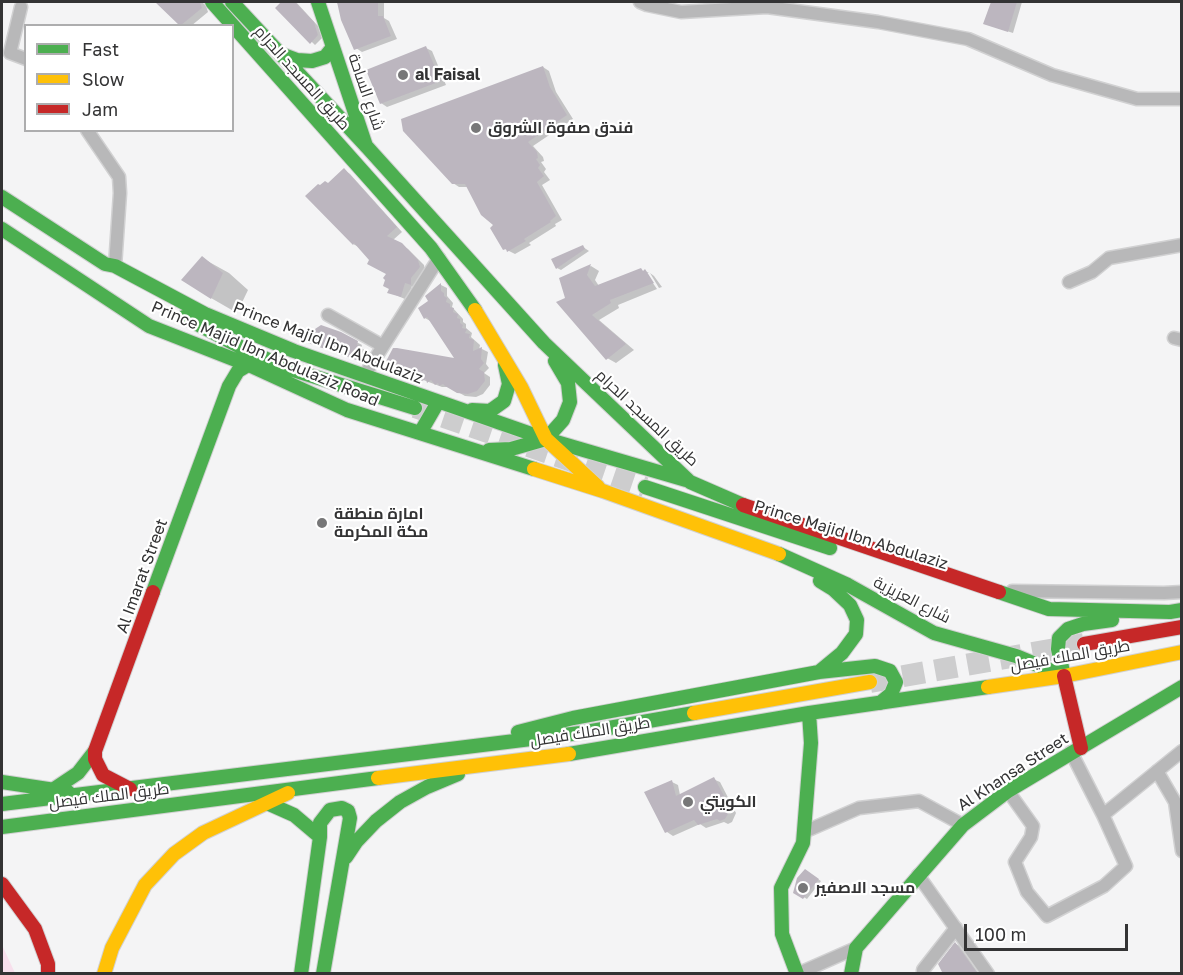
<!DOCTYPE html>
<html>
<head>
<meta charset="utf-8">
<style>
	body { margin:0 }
	#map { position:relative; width:1183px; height:975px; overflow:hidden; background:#f4f4f5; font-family:"Golos Text",sans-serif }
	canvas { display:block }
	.frame { position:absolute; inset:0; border:3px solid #333334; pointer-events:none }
	.legend { position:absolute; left:24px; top:24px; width:210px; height:108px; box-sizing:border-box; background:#fff; border:2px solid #adadae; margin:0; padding:8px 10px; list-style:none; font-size:18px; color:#333334 }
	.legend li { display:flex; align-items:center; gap:12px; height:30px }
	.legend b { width:30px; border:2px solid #adadae }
	.scale { position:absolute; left:964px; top:924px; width:164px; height:27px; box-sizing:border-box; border:3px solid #333334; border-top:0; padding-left:8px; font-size:18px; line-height:21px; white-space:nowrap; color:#333334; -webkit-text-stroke:4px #fff; paint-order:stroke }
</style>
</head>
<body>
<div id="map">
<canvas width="1183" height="975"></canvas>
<div class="frame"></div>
<ul class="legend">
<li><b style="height:8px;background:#4caf50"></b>Fast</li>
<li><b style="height:8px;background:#ffc107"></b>Slow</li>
<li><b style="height:8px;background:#c62828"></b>Jam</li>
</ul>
<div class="scale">100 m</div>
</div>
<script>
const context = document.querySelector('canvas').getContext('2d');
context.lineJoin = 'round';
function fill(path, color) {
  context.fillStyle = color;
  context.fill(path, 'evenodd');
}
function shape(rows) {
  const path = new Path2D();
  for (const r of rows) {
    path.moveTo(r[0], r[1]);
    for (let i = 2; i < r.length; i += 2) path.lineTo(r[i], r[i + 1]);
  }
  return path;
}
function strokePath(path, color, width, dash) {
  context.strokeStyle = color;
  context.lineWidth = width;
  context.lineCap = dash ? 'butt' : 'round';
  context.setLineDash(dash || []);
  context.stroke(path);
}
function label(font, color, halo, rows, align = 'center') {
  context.font = font + ' "Golos Text",Cairo,sans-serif';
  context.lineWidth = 4.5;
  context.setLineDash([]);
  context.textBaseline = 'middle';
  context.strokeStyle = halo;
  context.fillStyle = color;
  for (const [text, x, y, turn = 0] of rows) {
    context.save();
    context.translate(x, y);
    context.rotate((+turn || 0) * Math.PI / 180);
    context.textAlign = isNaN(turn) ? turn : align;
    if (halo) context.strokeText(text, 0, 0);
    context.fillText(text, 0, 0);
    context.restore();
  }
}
fill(shape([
	[2,945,15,973,2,973]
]), '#f7dfec');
fill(shape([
	[157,2,202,2,206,6,208,12,191,26,182,26],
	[283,2,296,2,318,26,322,38,315,45,277,8],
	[337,2,384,2,384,18,389,21,397,39,362,52,356,48],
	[992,2,1022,2,1013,33,985,24],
	[426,48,432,51,446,85,387,107,381,103],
	[543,67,549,71,556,92,573,119,533,146,543,157,544,161,541,162,546,169,544,172,550,180,542,185,562,220,555,224,556,226,529,243,531,245,515,254,505,249,495,225,468,187,459,187,453,183],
	[344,170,350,174,402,232,393,240,408,249,424,265,425,271,417,288,412,286,407,300,389,292,388,274,361,248,353,244,307,196,328,185],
	[583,247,589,251,561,270,557,268],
	[202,258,229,273,248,290,237,313,211,298],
	[591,266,599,271,595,280,599,286,645,271,649,273,646,273,657,289,618,305,619,308,599,320,634,350,616,363,607,358,567,299,561,279],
	[650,273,654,276,662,287,659,288],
	[441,285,447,288,447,296,453,303,452,307,463,319,463,322,466,324,466,328,472,333,471,337,480,345,479,350,482,349,488,352,486,364,489,368,484,373,490,377,490,385,483,394,476,397,465,396,449,387,442,387,402,372,396,370,391,372,384,368,393,350,457,360,432,322,425,318,431,301,427,296],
	[340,333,362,345,361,348,365,350,362,362,314,345],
	[713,779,720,782,736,813,732,822,728,824,724,822,706,828,700,824,673,836,667,832,672,782,678,785,680,795],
	[805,871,821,881,807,899,795,892],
	[956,944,960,946,979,974,945,974]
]), '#0003');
fill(shape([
	[155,2,200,2,202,8,180,26],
	[281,2,295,2,314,22,318,35,310,44,275,8],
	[337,2,378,2,378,16,383,16,391,36,354,50,341,20],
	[991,2,1017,2,1008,32,983,24],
	[426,46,441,81,380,104,366,70],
	[543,66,550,87,567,115,528,142,537,152,538,158,536,159,540,165,538,168,544,176,537,182,556,216,550,221,551,222,524,239,526,241,507,252,506,249,503,250,490,228,493,225,481,215,465,184,452,184,403,131,401,119],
	[344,168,397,227,387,236,402,243,418,260,420,267,411,278,411,285,405,283,401,297,387,293,389,289,383,286,385,280,383,278,386,274,367,264,369,260,354,243,353,245,305,196,318,184,320,185,325,181,328,183],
	[583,245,585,249,556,269,551,259],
	[202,256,223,273,211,299,181,280],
	[591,264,587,275,595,286,641,268,643,271,645,269,654,283,610,300,611,303,592,315,626,344,606,360,556,302,565,298,559,278],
	[441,283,441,291,444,293,444,296,447,298,446,302,450,304,450,307,454,308,453,312,458,314,457,318,460,319,460,323,463,325,462,328,467,329,465,333,470,334,469,338,474,340,473,351,482,347,481,359,484,363,479,369,484,372,485,381,477,391,468,394,457,393,445,386,443,384,439,386,438,383,435,385,431,380,427,383,426,379,422,381,413,375,411,377,408,373,405,375,403,371,400,373,397,368,393,370,391,366,384,370,382,369,393,348,397,348,454,358,427,317,424,319,418,308,428,301,425,296],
	[321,325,341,332,358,341,357,345,361,347,357,360,308,343,312,331],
	[714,777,731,809,725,819,720,821,717,819,698,825,694,820,665,833,644,792,672,780,676,796],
	[805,869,819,879,803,899,793,893,797,878],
	[955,942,978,974,943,974,938,964]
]), '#bcb6bf');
strokePath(shape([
	[415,408,645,487]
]), '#cdcdce', 20, [20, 10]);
strokePath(shape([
	[870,682,1084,644]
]), '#cdcdce', 22, [22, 11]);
const street = shape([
	[640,2,647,5,681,12,767,7,878,22,968,39,1052,75,1137,99,1182,99],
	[21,7,10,53,26,59],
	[87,130,119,177,120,193,115,266],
	[1069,282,1092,272,1109,258,1182,245],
	[328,315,383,346],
	[1174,338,1182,340],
	[364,376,439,258],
	[1012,591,1164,593,1182,592],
	[1071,752,1103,815,1182,751],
	[1157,771,1175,802,1182,851],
	[1008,791,1033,826,1031,837,1015,862,1027,892,1047,916,1104,886,1126,866,1103,815],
	[804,832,859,808,919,801,963,825],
	[918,875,988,974],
	[797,974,856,948],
	[923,974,923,970,956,928]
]);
const fast = shape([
	[212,2,431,248,475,310],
	[232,2,367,147,544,343,690,482,743,505],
	[318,2,366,146],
	[281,54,297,60,312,61,325,57,333,47],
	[2,197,105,264,115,266,205,314,294,351,546,439,686,480],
	[2,229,149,326,251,366,347,410,534,469],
	[184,317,250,352,290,369,415,408],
	[472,410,490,411,504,401,509,384,505,365],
	[420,433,438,402],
	[489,450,511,449,546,439,563,420,570,402,568,383,555,361],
	[645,487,830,548],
	[779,554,848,585,934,633,1016,656,1064,676],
	[153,592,229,386,238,371,248,365],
	[999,592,1049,609,1170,612,1182,610],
	[819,672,875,666,890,671,896,682,891,694,880,703],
	[1064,676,1058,649,1059,638,1068,629,1083,624,1112,620],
	[518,732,573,718,819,672,842,653,856,634,857,620,850,605,833,589,820,581],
	[569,754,809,713,988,687],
	[2,782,68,792],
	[54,789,78,773,95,751],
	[267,803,294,815,320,837],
	[2,804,580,733,694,713],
	[2,827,378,778],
	[346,857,356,842,376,821,400,802,427,787,458,774],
	[301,974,320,837,320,823,330,810,342,808,348,811,350,818,323,974],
	[797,974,782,934,781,888,803,843,811,743,809,713],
	[851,974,856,948,963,825,1008,791,1182,687]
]);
const slow = shape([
	[475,310,521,387,546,439,598,487],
	[534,469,603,491,779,554],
	[988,687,1064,676,1182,652],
	[694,713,870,682],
	[378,778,569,754],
	[104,974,112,948,145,885,174,854,203,833,288,793]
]);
const jam = shape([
	[743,505,999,592],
	[1084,644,1182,627],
	[1064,676,1081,748],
	[130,789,103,775,95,759,95,751,153,592],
	[2,884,35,929,48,964,48,974]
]);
strokePath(street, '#d1d1d2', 15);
strokePath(fast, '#d1d1d2', 16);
strokePath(slow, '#d1d1d2', 16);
strokePath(jam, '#d1d1d2', 16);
strokePath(street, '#b8b8b9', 12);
strokePath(fast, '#4caf50', 14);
strokePath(slow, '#ffc107', 14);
strokePath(jam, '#c62828', 14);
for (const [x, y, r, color] of [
	[403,75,6,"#777778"],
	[476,128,6,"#777778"],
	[322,523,6,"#777778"],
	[688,802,6,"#777778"],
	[803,888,6,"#777778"]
]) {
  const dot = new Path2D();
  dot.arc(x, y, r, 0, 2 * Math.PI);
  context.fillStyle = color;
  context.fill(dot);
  strokePath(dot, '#fff', 2);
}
label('bold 16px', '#333334', '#fff', [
	["al Faisal",415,75],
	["فندق صفوة الشروق",488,128],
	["امارة منطقة",334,514],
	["مكة المكرمة",334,532],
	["الكويتي",700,802],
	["مسجد الاصفير",815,888]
], 'left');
label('16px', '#333334', '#fff', [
	["طريق المسجد الحرام",302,78,48],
	["شارع الساحة",366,92,71],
	["Prince Majid Ibn Abdulaziz",328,343,21],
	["Prince Majid Ibn Abdulaziz Road",265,354,23],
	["طريق المسجد الحرام",647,418,43],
	["Prince Majid Ibn Abdulaziz",851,535,17],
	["Al Imarat Street",142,576,-70],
	["شارع العزيزية",912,600,27],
	["طريق الملك فيصل",1070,656,-10],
	["طريق الملك فيصل",590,732,-9],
	["Al Khansa Street",1013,772,-33],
	["طريق الملك فيصل",109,796,-7]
]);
</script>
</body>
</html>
